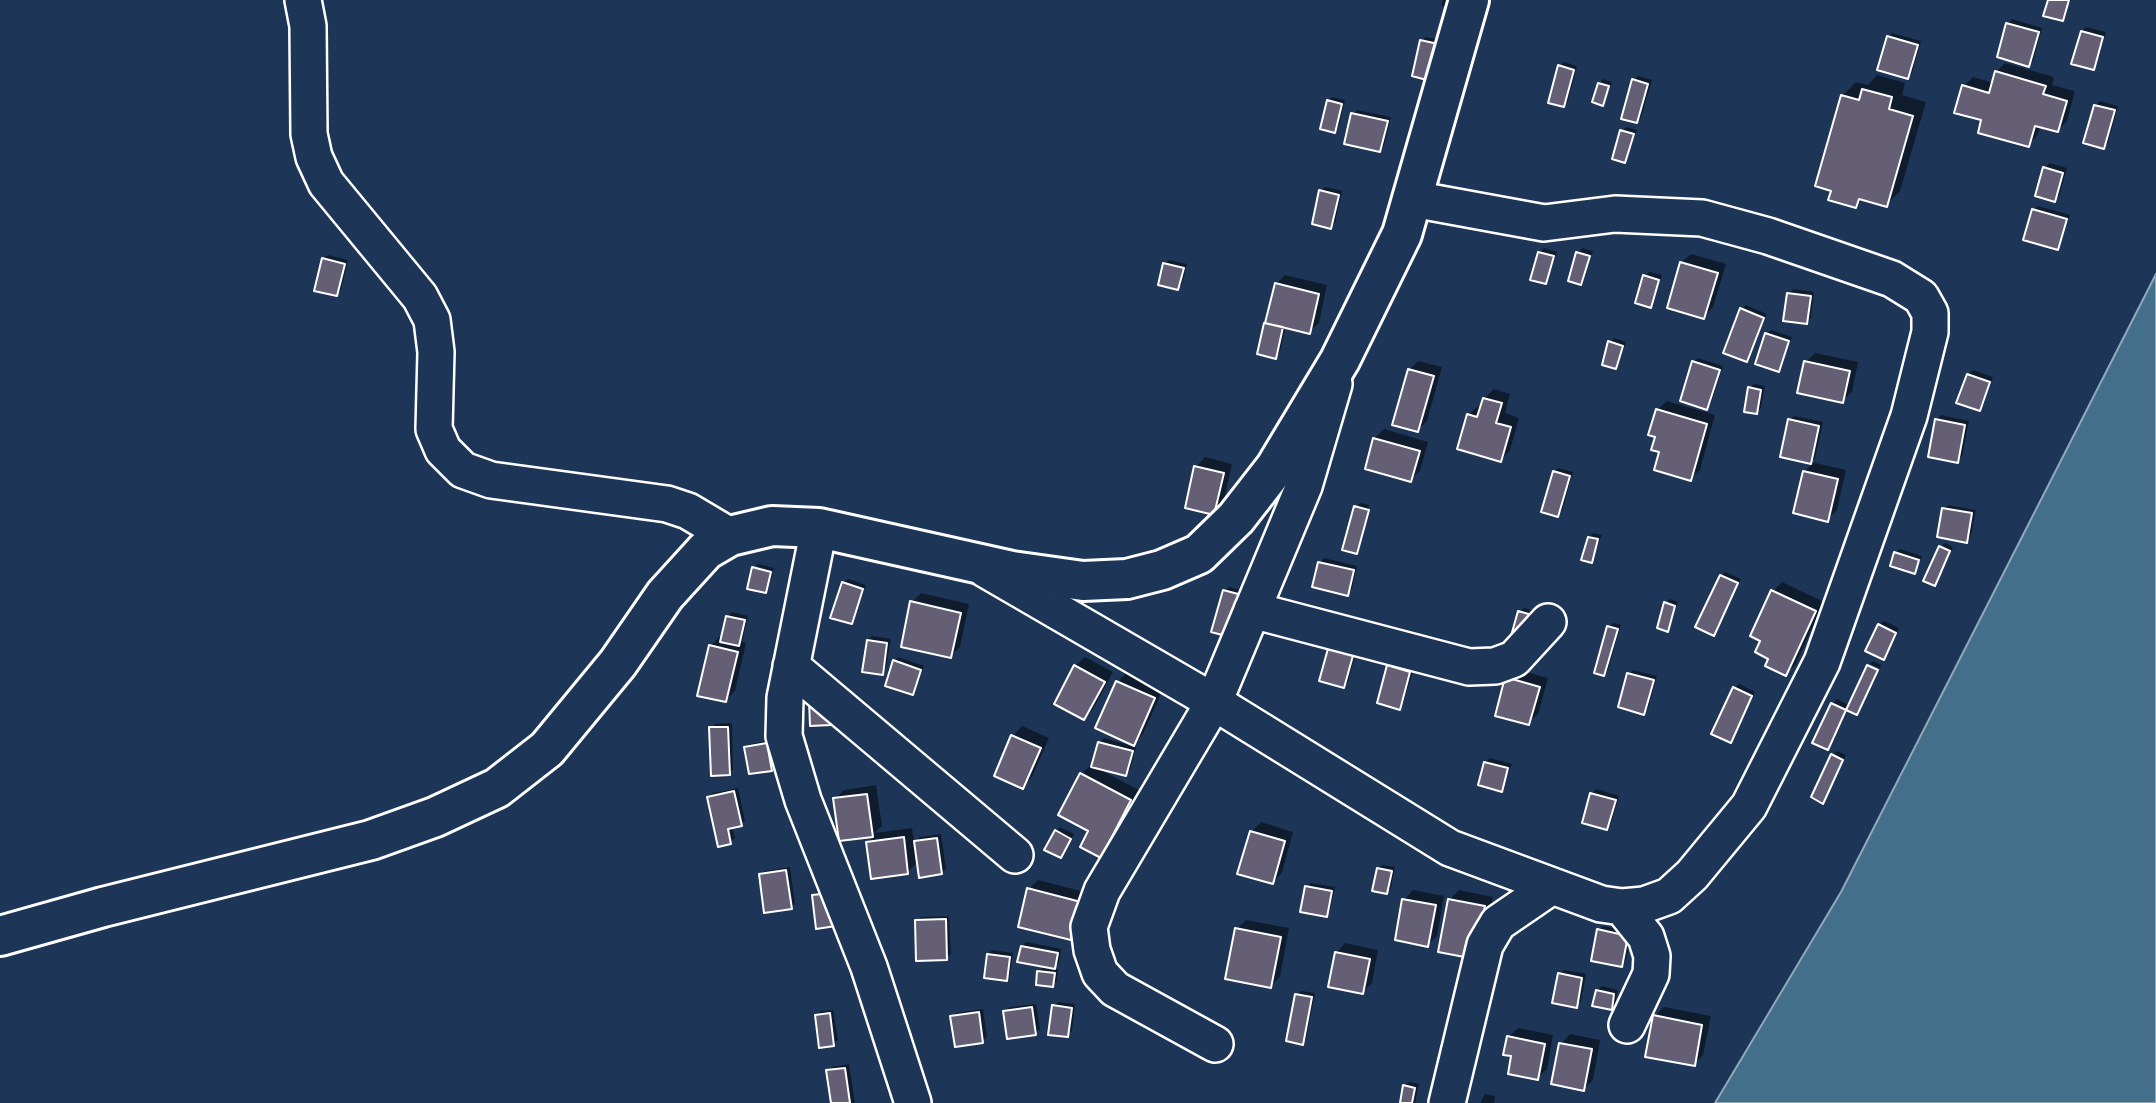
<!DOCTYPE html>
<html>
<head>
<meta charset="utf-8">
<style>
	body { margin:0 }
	canvas { display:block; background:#1d3557 }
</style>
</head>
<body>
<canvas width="2156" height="1103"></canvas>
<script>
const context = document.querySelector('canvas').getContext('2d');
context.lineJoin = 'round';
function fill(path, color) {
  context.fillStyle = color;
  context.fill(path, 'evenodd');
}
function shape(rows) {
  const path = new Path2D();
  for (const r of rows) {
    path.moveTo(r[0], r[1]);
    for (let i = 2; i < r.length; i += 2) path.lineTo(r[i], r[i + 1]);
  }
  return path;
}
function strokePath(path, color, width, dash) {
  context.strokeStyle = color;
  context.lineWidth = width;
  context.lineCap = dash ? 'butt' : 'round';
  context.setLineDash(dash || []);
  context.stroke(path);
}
const water = shape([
	[2156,274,2156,1103,1715,1103,1841,892,2156,274]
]);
fill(water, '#446f8b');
strokePath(water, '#8fa9b9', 2);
fill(shape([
	[1443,0,1451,0,1446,7,1441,5],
	[2049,0,2071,0,2062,19],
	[2012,19,2042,28,2033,61,2029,65,2008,24],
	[2086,27,2106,32,2097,63,2093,68,2082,31],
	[1892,33,1921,41,1912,73,1908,77,1888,37],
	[1426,37,1446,41,1438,75,1422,41],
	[1564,62,1577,66,1568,101,1563,106,1560,66],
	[2005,63,2054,77,2052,85,2075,91,2067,121,2058,130,2041,125,2037,136,2028,145,1983,119,1964,86,1973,77,1993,83,1996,72],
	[1877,75,1905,83,1902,95,1926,102,1900,191,1886,205,1864,198,1856,206,1842,96,1856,82,1868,85],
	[1638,76,1652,80,1641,117,1637,121,1634,80],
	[1603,79,1612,82,1603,104,1599,84],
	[1332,97,1345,100,1339,126,1334,131,1328,101],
	[2100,101,2118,106,2108,143,2104,147,2095,106],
	[1357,110,1391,117,1384,146,1380,151,1353,114],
	[1626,127,1637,130,1625,161,1622,131],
	[2049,163,2067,168,2059,196,2055,200,2045,168],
	[1325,187,1342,191,1335,223,1331,227,1321,191],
	[2038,206,2070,215,2057,248,2033,210],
	[1544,248,1557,252,1546,282,1540,252],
	[1582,248,1593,251,1580,283,1578,253],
	[1691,254,1726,264,1713,307,1704,317,1681,263],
	[328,255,348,260,341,290,337,294,323,259],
	[1169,260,1187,264,1182,284,1178,288,1165,264],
	[1649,272,1662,275,1651,306,1645,276],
	[1285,275,1327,285,1319,323,1309,332,1286,326,1280,352,1275,357,1266,324,1276,284],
	[1793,289,1814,292,1811,318,1806,322,1789,293],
	[1746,305,1767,314,1746,360,1742,309],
	[1771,330,1792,337,1779,370,1766,334],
	[1614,338,1626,342,1616,368,1610,342],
	[1815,353,1858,362,1852,392,1842,401,1806,362],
	[1698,358,1723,366,1711,403,1707,408,1693,362],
	[1418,361,1442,367,1427,421,1418,430,1409,370],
	[1973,370,1993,377,1979,409,1968,375],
	[1754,384,1765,386,1761,408,1757,412,1750,388],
	[1494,389,1510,394,1505,413,1519,418,1510,450,1501,460,1468,415,1478,406,1482,407,1484,399],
	[1667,401,1715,415,1700,470,1690,479,1661,451,1657,410],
	[1941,415,1969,421,1962,457,1957,461,1937,420],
	[1794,416,1823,422,1815,458,1811,462,1846,470,1837,510,1827,520,1804,472,1813,463,1782,456,1790,420],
	[1384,429,1428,442,1420,471,1410,480,1367,468,1375,438],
	[1205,457,1232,464,1223,504,1214,513,1196,467],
	[1558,468,1573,472,1562,511,1558,515,1554,472],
	[1360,503,1369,505,1356,552,1344,549,1356,507],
	[1948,505,1976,510,1971,536,1967,541,1944,509],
	[1594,533,1602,535,1591,561,1589,537],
	[1945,543,1953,547,1934,584,1940,547],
	[1900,549,1922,556,1914,572,1895,553],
	[1324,558,1357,566,1352,589,1348,594,1320,563],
	[758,564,774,568,773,571,756,566],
	[754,570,773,574,766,591],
	[1725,572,1741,579,1713,634,1721,576],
	[848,579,866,585,851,622,843,583],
	[1782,582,1824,602,1795,665,1786,674,1771,658,1762,640,1773,591],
	[1229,587,1245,591,1230,635,1225,591],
	[921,593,969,604,960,647,950,656,912,602],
	[1670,599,1678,602,1667,630,1666,603],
	[1524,608,1535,611,1524,637,1520,612],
	[732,612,748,616,742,642,746,643,735,691,726,700,711,646,720,636,723,637,728,616],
	[1884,621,1899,628,1883,658,1879,625],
	[1613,623,1621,625,1608,670,1604,674,1609,627],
	[872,636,891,639,886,668,882,673,868,640],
	[1331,646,1357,648,1348,682,1344,686],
	[898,657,924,666,912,693,894,661],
	[1085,657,1113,672,1093,709,1084,718,1075,666],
	[1873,661,1881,665,1880,668,1870,664],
	[1393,662,1414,668,1403,704,1399,708,1389,666],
	[1868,667,1878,672,1861,708,1857,713,1848,709,1827,748,1815,742,1832,704,1837,699,1850,706],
	[1516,669,1548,678,1538,714,1528,723,1507,678],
	[1633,670,1657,676,1648,708,1643,713,1629,674],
	[1127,672,1163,689,1143,734,1134,744,1097,728,1118,682],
	[1739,684,1755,692,1731,741,1735,688],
	[732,723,733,770,729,774,711,728,715,724],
	[1022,726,1049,738,1032,777,1023,787,996,775,1013,736],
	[1104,738,1136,747,1130,770,1126,775,1099,769,1139,790,1109,846,1100,855,1091,830,1081,774,1091,765,1093,766,1100,742],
	[771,740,775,765,771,769,746,748,750,744],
	[1837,751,1846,755,1823,801,1833,755],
	[1490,758,1512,764,1501,790,1486,762],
	[876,785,882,826,874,833,912,828,914,843,920,837,941,834,946,869,941,873,918,861,908,872,868,842,875,835,840,839,835,799,844,790],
	[738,788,745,821,732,827,735,838,730,842,709,797,713,793],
	[1596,789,1619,796,1611,824,1607,828,1592,794],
	[1261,822,1293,832,1282,873,1273,882,1251,832],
	[1060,827,1074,834,1060,856,1056,832],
	[1382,865,1395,867,1391,888,1387,892,1378,869],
	[790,867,795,904,791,908,761,875,765,871],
	[1038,880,1089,893,1080,929,1071,938,1029,889],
	[1311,883,1335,887,1330,911,1326,915,1307,887],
	[1413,890,1444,896,1437,936,1427,945,1404,900],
	[1459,890,1493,897,1483,948,1450,899],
	[949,916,951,954,946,958,917,921,921,917],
	[1246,920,1289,928,1280,977,1271,986,1237,929],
	[1603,926,1632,932,1626,960,1621,965,1599,930],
	[1026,942,1061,949,1059,963,1054,968,1058,969,1057,981,1052,985,1039,971,1045,966,1022,947],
	[1345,943,1378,950,1372,983,1363,992,1336,953],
	[992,950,1013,953,1010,975,1006,979,988,955],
	[1564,970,1586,974,1581,1001,1576,1006,1560,974],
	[1602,986,1618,990,1615,1004,1611,1008,1597,990],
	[1301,991,1315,993,1306,1039,1302,1043,1297,995],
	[1058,1002,1075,1004,1072,1031,1067,1035,1053,1006],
	[1036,1004,1040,1029,1035,1033,1005,1012,1010,1007],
	[1664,1007,1711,1016,1703,1055,1694,1064,1655,1016],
	[983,1009,987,1037,982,1041,952,1017,956,1013],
	[833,1010,838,1040,833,1044,817,1015,821,1011],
	[1518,1028,1553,1035,1547,1069,1537,1078,1513,1055,1508,1037],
	[1570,1034,1600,1040,1593,1080,1584,1089,1561,1044],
	[849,1064,855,1103,833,1103,828,1071,832,1067],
	[1409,1082,1419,1084,1415,1103,1402,1103,1405,1086],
	[1485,1094,1495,1096,1494,1103,1480,1103]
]), '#0007');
const building = shape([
	[2048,0,2069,0,2063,21,2043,16,2048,0],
	[2006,23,2039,32,2029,67,1997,57,2006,23],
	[2081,31,2103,37,2094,70,2071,64,2081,31],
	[1887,36,1918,45,1908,79,1877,70,1887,36],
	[1420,40,1443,45,1434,82,1412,76,1420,40],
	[1558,65,1574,70,1564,107,1548,103,1558,65],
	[1995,71,2046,86,2043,94,2067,101,2058,132,2035,126,2029,147,1978,133,1981,120,1954,113,1962,85,1989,93,1995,71],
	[1632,79,1648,84,1637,123,1621,119,1632,79],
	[1598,83,1609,86,1603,106,1592,102,1598,83],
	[1862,89,1892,97,1889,109,1913,116,1887,207,1859,199,1856,208,1828,200,1831,191,1815,186,1841,95,1859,100,1862,89],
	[1327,100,1342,104,1335,133,1320,129,1327,100],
	[2094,105,2115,110,2104,149,2083,143,2094,105],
	[1351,113,1388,121,1380,152,1344,144,1351,113],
	[1620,130,1634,134,1625,163,1612,159,1620,130],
	[2043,167,2063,173,2055,202,2035,196,2043,167],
	[1319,190,1339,195,1331,229,1312,224,1319,190],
	[2032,209,2067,219,2058,250,2023,240,2032,209],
	[1538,252,1554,256,1546,284,1530,280,1538,252],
	[1576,252,1590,256,1581,285,1568,281,1576,252],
	[322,258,345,264,337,296,314,291,322,258],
	[1680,262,1718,273,1704,319,1667,308,1680,262],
	[1163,263,1184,268,1178,290,1158,285,1163,263],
	[1643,275,1659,280,1651,308,1635,303,1643,275],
	[1275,283,1319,294,1310,334,1265,323,1275,283],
	[1787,293,1811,296,1807,324,1783,321,1787,293],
	[1740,308,1764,318,1747,362,1723,353,1740,308],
	[1264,323,1283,327,1276,359,1257,354,1264,323],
	[1765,333,1789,341,1779,372,1755,364,1765,333],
	[1608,341,1623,346,1616,369,1602,365,1608,341],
	[1692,361,1720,370,1707,410,1680,401,1692,361],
	[1804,361,1850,371,1843,403,1797,393,1804,361],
	[1408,369,1434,376,1418,432,1392,425,1408,369],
	[1967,374,1990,382,1980,411,1956,403,1967,374],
	[1748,387,1761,390,1757,414,1744,412,1748,387],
	[1483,398,1502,403,1496,423,1511,427,1501,462,1457,449,1467,414,1477,417,1483,398],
	[1656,409,1707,424,1691,481,1654,470,1659,452,1651,450,1655,437,1648,435,1656,409],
	[1788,419,1819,426,1811,464,1780,457,1788,419],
	[1935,419,1965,425,1958,463,1928,457,1935,419],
	[1373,438,1420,451,1411,482,1365,469,1373,438],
	[1194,466,1224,473,1214,515,1185,508,1194,466],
	[1553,471,1570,476,1558,517,1541,512,1553,471],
	[1803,471,1838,479,1828,522,1793,513,1803,471],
	[1354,506,1369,510,1357,554,1342,550,1354,506],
	[1942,508,1972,513,1967,543,1937,537,1942,508],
	[1588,537,1598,539,1592,563,1581,560,1588,537],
	[1939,546,1950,551,1935,586,1923,581,1939,546],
	[1894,552,1919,560,1915,574,1890,566,1894,552],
	[1318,562,1354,570,1348,596,1312,587,1318,562],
	[752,567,771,572,766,593,747,589,752,567],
	[1720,575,1738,583,1714,636,1695,627,1720,575],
	[842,582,863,589,852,624,830,618,842,582],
	[1223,590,1242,595,1230,637,1211,632,1223,590],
	[1771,590,1816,611,1786,676,1765,666,1768,659,1755,652,1760,641,1750,636,1771,590],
	[910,601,961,613,951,658,901,647,910,601],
	[1664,602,1675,606,1668,632,1657,628,1664,602],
	[1518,611,1532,615,1525,639,1511,636,1518,611],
	[726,616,745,620,739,646,720,642,726,616],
	[1878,624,1896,633,1884,660,1865,651,1878,624],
	[1607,626,1618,629,1604,676,1594,673,1607,626],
	[867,640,887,643,883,675,862,672,867,640],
	[709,645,738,652,726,702,697,696,709,645],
	[1329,645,1354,652,1344,688,1319,681,1329,645],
	[893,660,921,670,913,695,885,686,893,660],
	[1074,665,1105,682,1084,720,1054,704,1074,665],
	[1387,665,1410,672,1400,710,1377,703,1387,665],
	[1867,665,1878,670,1857,715,1846,710,1867,665],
	[1627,673,1654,680,1644,715,1618,707,1627,673],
	[1505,677,1540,687,1529,725,1495,716,1505,677],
	[1116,681,1155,698,1134,746,1095,728,1116,681],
	[1733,687,1752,696,1731,743,1711,734,1733,687],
	[830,699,831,725,810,726,809,700,830,699],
	[1831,703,1846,710,1828,750,1812,743,1831,703],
	[709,727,728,727,730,775,711,776,709,727],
	[1011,735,1041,748,1023,789,994,776,1011,735],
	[1098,742,1133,751,1126,776,1091,767,1098,742],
	[767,743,772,771,749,774,744,747,767,743],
	[1831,754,1843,760,1823,804,1811,797,1831,754],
	[1484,762,1508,768,1502,792,1478,785,1484,762],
	[1080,773,1131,800,1101,858,1080,847,1088,831,1058,815,1080,773],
	[734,791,742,826,728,829,731,844,718,847,707,797,734,791],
	[1590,793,1616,800,1607,830,1582,823,1590,793],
	[867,794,873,837,839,841,833,798,867,794],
	[1055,830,1071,839,1061,858,1044,850,1055,830],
	[1250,831,1285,841,1273,884,1237,874,1250,831],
	[904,837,908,874,871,879,866,842,904,837],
	[937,838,942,874,919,878,914,841,937,838],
	[1377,868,1392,871,1387,894,1372,891,1377,868],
	[786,870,792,909,764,913,759,874,786,870],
	[1305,886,1332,891,1327,917,1300,912,1305,886],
	[1027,888,1081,902,1071,940,1018,927,1027,888],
	[831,893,836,926,816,929,812,895,831,893],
	[1402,899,1436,905,1428,947,1395,940,1402,899],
	[1448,899,1485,906,1475,959,1438,952,1448,899],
	[946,919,947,960,916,961,915,920,946,919],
	[1235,928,1281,937,1271,988,1225,979,1235,928],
	[1597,929,1628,936,1622,967,1591,961,1597,929],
	[1021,946,1058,953,1055,969,1017,962,1021,946],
	[1335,952,1370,959,1363,994,1328,987,1335,952],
	[987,954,1010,957,1007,981,984,978,987,954],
	[1037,971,1055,973,1053,987,1036,985,1037,971],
	[1558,973,1582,978,1577,1008,1552,1003,1558,973],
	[1596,990,1614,994,1612,1010,1592,1006,1596,990],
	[1295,994,1312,997,1303,1045,1286,1041,1295,994],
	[1052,1005,1072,1008,1068,1037,1048,1035,1052,1005],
	[1032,1007,1036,1035,1007,1039,1003,1011,1032,1007],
	[979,1012,983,1043,955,1047,950,1016,979,1012],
	[830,1013,834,1046,819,1048,815,1015,830,1013],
	[1653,1015,1702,1025,1695,1066,1645,1057,1653,1015],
	[1507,1036,1545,1044,1538,1080,1508,1074,1511,1056,1503,1055,1507,1036],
	[1559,1043,1592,1049,1584,1091,1551,1084,1559,1043],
	[845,1068,850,1103,831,1103,826,1070,845,1068],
	[1403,1085,1415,1088,1412,1103,1400,1103,1403,1085]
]);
fill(building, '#645f74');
strokePath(building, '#fff', 2);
const minor = shape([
	[303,0,308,26,309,134,314,157,326,183,420,297,432,320,436,352,434,429,443,450,463,470,491,480,667,504,688,511,730,536],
	[819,528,785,698,784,736,803,800,869,967,913,1103],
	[985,569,1214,702,1450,848,1601,904,1622,907,1644,905,1669,896,1692,875,1749,806,1822,662,1909,416,1930,332,1930,313,1921,297,1892,279,1768,236,1702,218,1615,214,1544,223,1413,199],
	[1252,610,1469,667,1495,666,1514,659,1548,622],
	[791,666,1015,855],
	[1622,907,1646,937,1652,956,1651,974,1627,1025],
	[1215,1044,1115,989,1100,973,1092,950,1089,927,1102,891,1214,702,1304,486,1334,384],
	[1447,1103,1485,945,1498,923,1552,886]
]);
const tertiary = shape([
	[0,936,103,907,371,840,435,817,497,788,547,749,618,663,665,595,706,550,730,536,772,526,819,528,1012,571,1083,581,1127,579,1162,570,1199,554,1236,518,1275,468,1340,360,1402,234,1469,0]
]);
strokePath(minor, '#fff', 40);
strokePath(tertiary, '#fff', 44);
strokePath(minor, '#1d3557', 35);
strokePath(tertiary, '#1d3557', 38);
</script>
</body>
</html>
